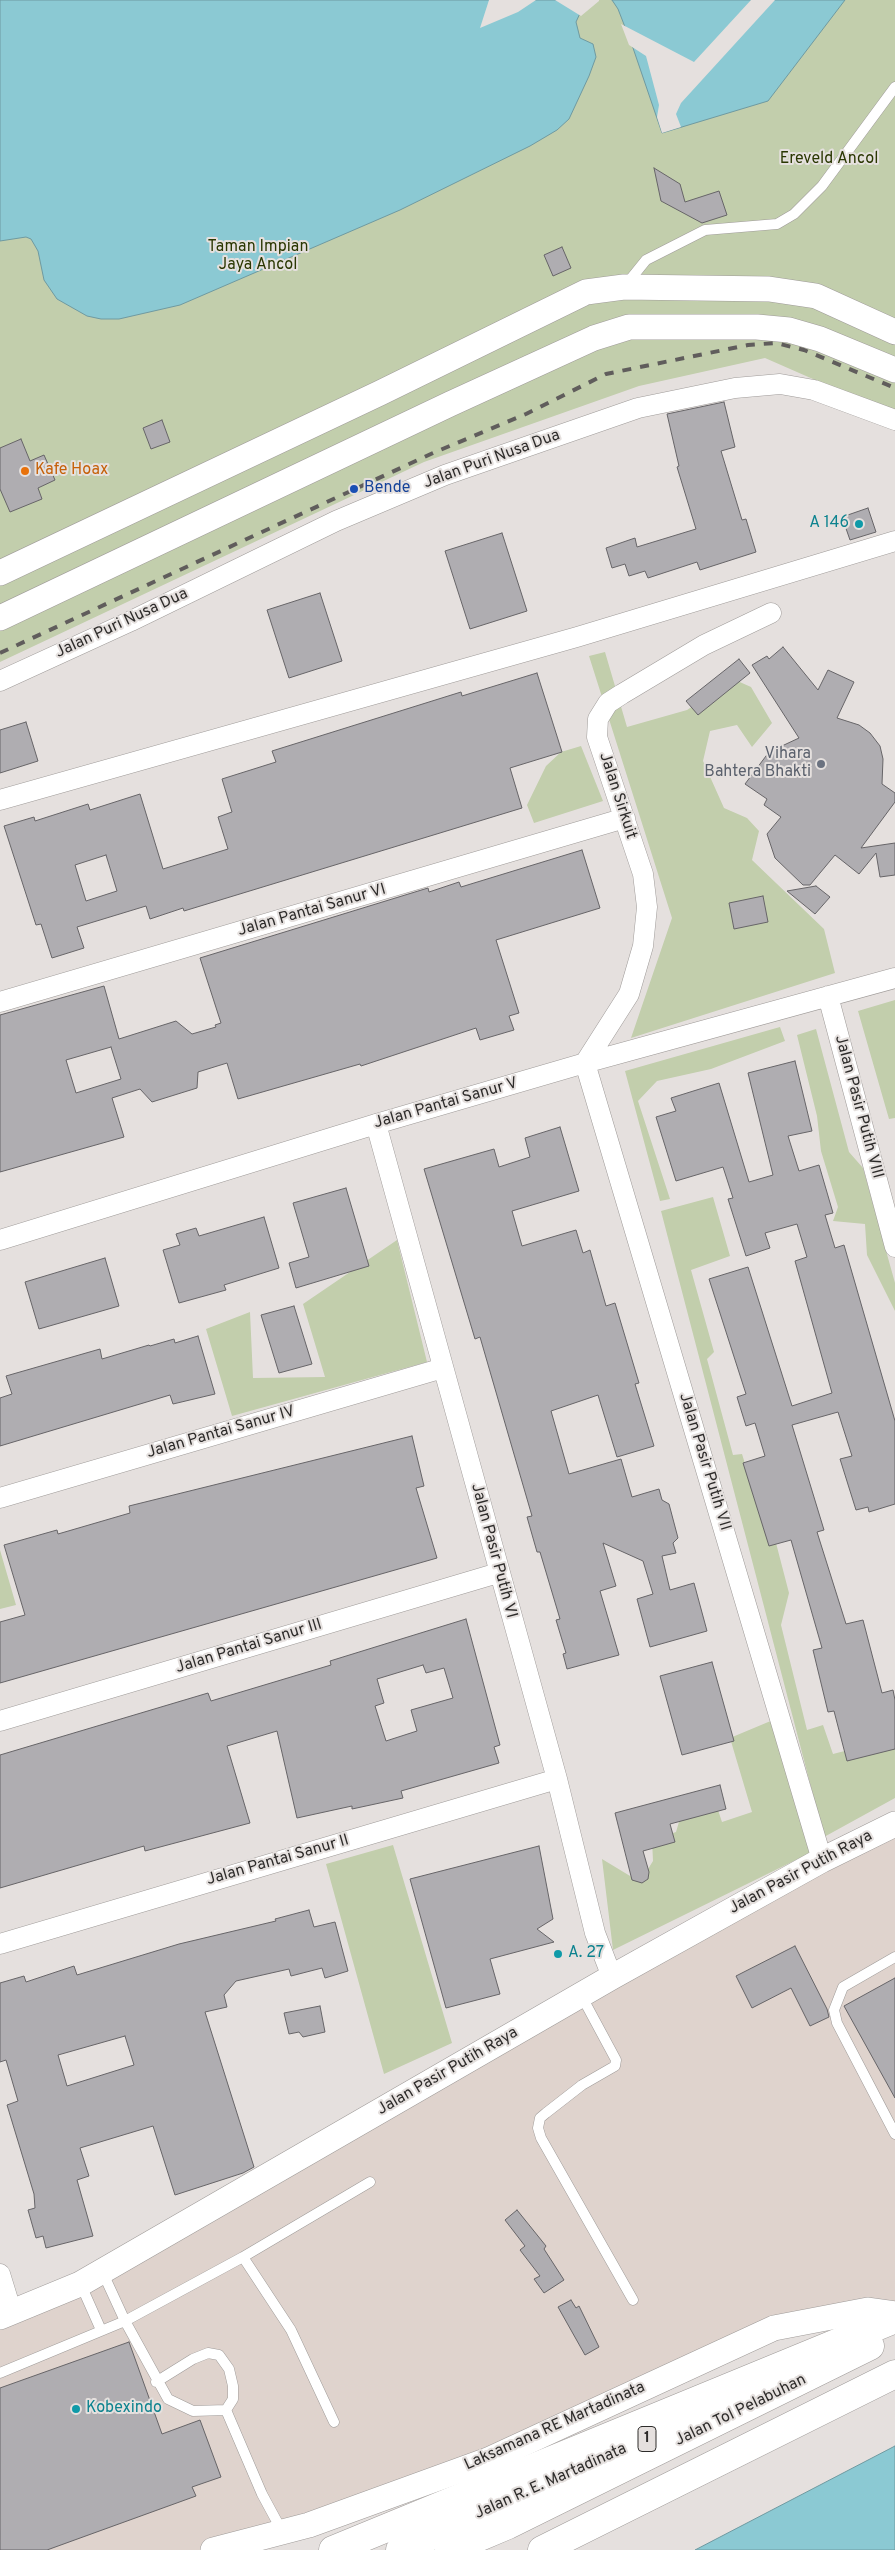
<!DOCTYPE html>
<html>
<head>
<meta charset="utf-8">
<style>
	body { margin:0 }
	canvas { display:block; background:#e5e0de }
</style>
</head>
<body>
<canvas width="895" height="2550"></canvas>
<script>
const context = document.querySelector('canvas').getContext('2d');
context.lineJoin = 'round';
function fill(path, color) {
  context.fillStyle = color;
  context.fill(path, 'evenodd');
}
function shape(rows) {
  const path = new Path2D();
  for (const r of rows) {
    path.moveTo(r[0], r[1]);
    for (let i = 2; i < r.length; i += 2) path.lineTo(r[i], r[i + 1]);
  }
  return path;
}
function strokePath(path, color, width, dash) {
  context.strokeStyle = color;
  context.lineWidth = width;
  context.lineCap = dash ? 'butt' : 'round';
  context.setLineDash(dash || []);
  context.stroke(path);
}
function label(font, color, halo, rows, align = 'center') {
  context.font = font + ' Overpass,sans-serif';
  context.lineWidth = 4;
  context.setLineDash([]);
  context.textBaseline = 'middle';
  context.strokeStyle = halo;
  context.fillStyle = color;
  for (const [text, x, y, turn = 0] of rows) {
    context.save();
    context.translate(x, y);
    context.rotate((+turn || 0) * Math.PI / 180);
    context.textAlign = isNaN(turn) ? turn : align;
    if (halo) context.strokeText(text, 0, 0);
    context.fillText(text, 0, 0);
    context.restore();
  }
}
fill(shape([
	[895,1824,895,2315,774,2328,490,2459,213,2550,0,2550,0,2317]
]), '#dfd3cd');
fill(shape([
	[0,0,895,0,895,415,765,358,639,386,424,462,0,662],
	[605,652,627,727,687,710,733,679,751,687,772,723,752,747,737,725,710,731,703,761,724,808,747,818,759,831,752,860,824,929,835,973,631,1038,672,918,589,656],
	[581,746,603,801,534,823,527,805,546,766,561,752],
	[895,1000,895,1118,889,1119,858,1011],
	[780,1027,785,1041,711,1069,657,1081,638,1101,670,1199,660,1201,625,1071],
	[816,1029,849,1152,863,1168,895,1283,895,1311,867,1255,865,1224,833,1221,838,1207,821,1151,817,1116,797,1035],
	[713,1197,730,1256,691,1270,714,1352,707,1359,733,1455,742,1454,766,1531,776,1543,789,1593,781,1625,807,1730,823,1725,833,1754,895,1738,895,1798,824,1837,661,1211],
	[397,1240,427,1362,232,1416,206,1329,250,1312,253,1378,325,1377,303,1304],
	[0,1550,16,1605,0,1609],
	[773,1720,812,1852,613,1950,602,1859,640,1882,653,1861,652,1840,676,1832,681,1815,716,1804,722,1822,752,1812,730,1738],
	[393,1845,452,2043,384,2074,326,1864]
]), '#c2ceac');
const water = shape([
	[0,0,597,0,581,11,576,22,580,38,593,44,596,57,589,76,569,119,557,130,530,146,400,210,180,305,119,319,101,319,87,316,57,299,44,280,38,251,31,239,26,237,0,241,0,0],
	[612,0,845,0,768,101,662,133,632,45,618,9,612,0],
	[895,2446,895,2550,695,2550,895,2446]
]);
fill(water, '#8bc9d3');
strokePath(water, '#6f9aa1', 1);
fill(shape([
	[489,0,536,0,518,12,480,28],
	[555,0,599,0,599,1,581,16],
	[751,0,775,0,681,103,676,114,681,127,662,133,657,117,659,105,646,56,629,45,621,24,694,62]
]), '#e5e0de');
const building = shape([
	[654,168,680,184,685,202,719,191,727,215,702,223,661,201,654,168],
	[562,247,571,268,553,276,544,255,562,247],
	[724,402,735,447,721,451,742,520,746,519,756,552,700,570,697,562,648,578,645,571,629,576,625,564,612,568,606,548,635,538,637,547,696,529,677,467,679,466,667,414,724,402],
	[162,420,170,442,151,449,143,428,162,420],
	[21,439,30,461,44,455,55,480,38,488,42,499,10,512,0,489,0,448,21,439],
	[868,508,876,532,850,540,842,517,868,508],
	[502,533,527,611,470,629,445,551,502,533],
	[320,593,342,661,289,678,267,610,320,593],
	[783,647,818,690,828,670,854,682,837,718,859,725,870,733,880,746,883,759,882,784,895,793,895,802,861,848,895,843,895,875,880,877,876,853,859,874,835,855,810,885,803,885,775,858,767,834,781,817,764,805,767,799,745,784,769,752,799,738,752,665,767,656,769,659,783,647],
	[739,659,750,673,698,715,686,701,739,659],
	[537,673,562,752,510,768,522,808,184,911,183,908,150,919,146,906,77,927,84,948,52,958,41,924,36,925,4,826,34,817,35,821,88,804,90,810,140,794,163,869,228,849,218,817,232,812,222,779,276,762,272,751,461,692,462,696,537,673],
	[106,855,117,891,86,901,75,865,106,855],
	[26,722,38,761,0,773,0,730,26,722],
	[582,850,600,908,496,940,519,1013,509,1016,514,1030,480,1040,476,1028,361,1066,360,1064,238,1099,227,1063,198,1072,197,1088,152,1102,140,1089,112,1098,124,1137,0,1172,0,1015,104,986,119,1039,176,1021,192,1034,216,1027,215,1025,221,1023,200,958,428,888,429,892,459,882,461,887,582,850],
	[111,1047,121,1079,76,1093,66,1060,111,1047],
	[816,886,830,897,815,914,787,891,816,886],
	[763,896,768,922,734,929,729,903,763,896],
	[795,1061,812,1131,788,1136,799,1171,819,1165,833,1213,825,1215,835,1248,844,1245,895,1421,895,1504,869,1512,868,1507,856,1510,840,1459,852,1456,838,1412,792,1425,824,1530,817,1532,846,1624,863,1620,882,1693,893,1690,895,1700,895,1749,847,1761,834,1711,828,1712,813,1650,822,1648,791,1540,769,1546,743,1463,765,1456,755,1423,746,1426,737,1397,746,1394,709,1279,748,1267,792,1406,832,1393,795,1261,807,1257,797,1224,765,1233,770,1248,746,1256,728,1199,733,1198,723,1167,676,1181,656,1117,676,1111,671,1098,719,1083,749,1182,773,1175,748,1073,795,1061],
	[560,1127,579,1191,512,1211,522,1246,576,1230,583,1253,590,1250,606,1306,615,1303,639,1383,635,1384,654,1446,617,1457,598,1395,551,1411,569,1474,621,1459,632,1497,659,1489,662,1500,669,1504,678,1538,673,1543,676,1553,662,1556,670,1590,694,1583,707,1631,650,1647,637,1599,653,1594,643,1561,603,1543,616,1586,600,1591,619,1655,567,1669,563,1654,566,1653,556,1620,560,1619,540,1552,537,1552,527,1517,532,1516,509,1437,480,1337,475,1339,424,1169,494,1149,499,1167,530,1157,525,1138,560,1127],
	[346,1188,369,1266,296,1288,289,1263,309,1257,293,1203,346,1188],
	[264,1217,279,1268,224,1285,226,1290,179,1303,163,1250,180,1245,176,1234,196,1228,199,1236,264,1217],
	[105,1258,119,1306,39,1329,25,1282,105,1258],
	[294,1306,312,1364,279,1373,261,1315,294,1306],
	[198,1336,215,1394,173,1404,170,1395,0,1446,0,1398,12,1394,6,1376,100,1349,102,1359,149,1345,150,1346,174,1339,175,1343,198,1336],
	[412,1436,424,1486,416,1488,437,1558,0,1683,0,1622,25,1615,4,1545,57,1530,58,1534,130,1513,129,1506,412,1436],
	[466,1619,500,1745,494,1747,499,1763,401,1791,403,1798,352,1809,352,1806,297,1818,277,1731,227,1746,250,1823,145,1851,144,1846,0,1888,0,1755,208,1693,211,1701,331,1665,330,1661,466,1619],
	[423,1665,426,1673,444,1668,453,1698,411,1710,417,1731,386,1741,375,1706,384,1703,377,1679,423,1665],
	[712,1662,734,1741,682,1755,660,1676,712,1662],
	[720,1785,726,1809,670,1824,675,1842,643,1851,649,1872,648,1879,642,1883,632,1880,615,1813,720,1785],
	[539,1846,553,1919,537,1929,554,1942,490,1959,500,1994,446,2008,410,1879,539,1846],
	[309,1910,314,1927,335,1922,348,1971,325,1978,322,1968,291,1976,289,1969,236,1981,224,1995,227,2007,205,2012,254,2167,243,2173,175,2195,153,2126,80,2148,89,2176,77,2180,93,2236,46,2248,43,2236,36,2238,28,2210,35,2208,34,2194,7,2105,18,2101,6,2060,0,2062,0,1983,24,1976,26,1982,74,1966,77,1975,179,1944,276,1921,275,1919,309,1910],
	[125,2036,134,2065,67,2086,58,2055,125,2036],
	[795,1946,827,2009,829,2017,810,2026,791,1988,752,2008,736,1976,795,1946],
	[895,1978,895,2098,844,2006,895,1978],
	[320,2006,325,2032,303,2037,299,2032,289,2034,284,2013,320,2006],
	[517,2210,546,2246,544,2249,564,2280,544,2293,534,2279,540,2276,520,2250,525,2246,505,2220,517,2210],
	[571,2300,576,2308,579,2306,599,2347,585,2355,558,2307,571,2300],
	[129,2342,162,2434,200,2420,221,2477,192,2487,196,2496,47,2550,0,2550,0,2388,129,2342]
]);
fill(building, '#afadb1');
strokePath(building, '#676568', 1);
const service = shape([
	[625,286,646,260,705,230,777,224,794,214,822,186,895,87],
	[895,1957,843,1987,834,2010,837,2023,895,2134],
	[581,1995,616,2060,615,2066,582,2085,546,2113,540,2118,538,2128,541,2138,633,2300],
	[243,2257,370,2182],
	[102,2271,125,2321,168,2399,193,2411,226,2410,262,2494,282,2531],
	[81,2285,101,2330],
	[0,2373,125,2321,243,2257,291,2330,334,2422],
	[156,2382,193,2359,208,2353,219,2355,229,2369,233,2386,233,2399,226,2410]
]);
const minor = shape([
	[771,613,704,645,622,694,608,703,598,719,597,737,643,874,647,907,643,946,629,994,585,1063,822,1860],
	[0,681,131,621,336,521,445,475,638,408,735,388,780,384,814,390,895,420],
	[0,800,577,637,895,541],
	[828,996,895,1247],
	[0,1002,625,818],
	[376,1124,557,1779,595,1933,612,1977],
	[0,1240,376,1124,585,1063,895,978],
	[0,1498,443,1368],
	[0,1721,498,1573],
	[0,1944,557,1779],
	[0,2274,12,2313]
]);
const tertiary = shape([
	[0,573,380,393,586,292,624,287,769,289,816,296,895,332],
	[0,618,450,404,594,338,629,327,757,327,789,330,820,339,895,370],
	[0,2317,80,2284,612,1977,822,1860,895,1824],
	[213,2550,309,2525,488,2460,774,2328,868,2310,895,2314]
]);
const trunk = shape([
	[400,2550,729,2402]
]);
const motorway = shape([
	[333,2550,895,2319],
	[449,2550,508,2525,870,2346],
	[542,2550,895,2374]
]);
strokePath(service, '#9f9b99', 11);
strokePath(minor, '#9f9b99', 21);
strokePath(tertiary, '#9f9b99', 26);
strokePath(trunk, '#9f9b99', 29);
strokePath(motorway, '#9f9b99', 29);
strokePath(service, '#fff', 10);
strokePath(minor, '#fff', 20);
strokePath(tertiary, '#fff', 25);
strokePath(trunk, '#fff', 28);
strokePath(motorway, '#fff', 28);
strokePath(shape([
	[0,653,433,453,526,414,606,374,748,345,776,343,804,350,895,388]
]), '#605d5c', 4, [9, 9]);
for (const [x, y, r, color] of [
	[25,471,5,"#e8710a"],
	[354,489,5,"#1a4fb4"],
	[859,524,5,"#0f9aa8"],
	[821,764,5,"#6b7280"],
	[558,1954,5,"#0f9aa8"],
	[76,2409,5,"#0f9aa8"]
]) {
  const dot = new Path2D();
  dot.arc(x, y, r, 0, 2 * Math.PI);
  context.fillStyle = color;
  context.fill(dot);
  strokePath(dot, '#e5e0de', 2);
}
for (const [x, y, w] of [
	[647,2439,18]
]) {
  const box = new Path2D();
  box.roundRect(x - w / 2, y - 12.5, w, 25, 4);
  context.fillStyle = '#e5e0de';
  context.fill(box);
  strokePath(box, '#2e2c2b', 1);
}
label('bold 15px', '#2e2c2b', null, [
	["1",647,2439]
]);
label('16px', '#2a3702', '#e5e0de', [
	["Ereveld Ancol",829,160],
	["Taman Impian",258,248],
	["Jaya Ancol",258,266]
]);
label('16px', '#2e2c2b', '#e5e0de', [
	["Jalan Puri Nusa Dua",492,460,-20],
	["Jalan Puri Nusa Dua",122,624,-25],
	["Jalan Sirkuit",617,796,72],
	["Jalan Pantai Sanur VI",312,911,-16],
	["Jalan Pantai Sanur V",446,1104,-16],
	["Jalan Pasir Putih VIII",858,1107,75],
	["Jalan Pantai Sanur IV",221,1433,-16],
	["Jalan Pasir Putih VII",704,1462,73],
	["Jalan Pasir Putih VI",493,1551,75],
	["Jalan Pantai Sanur III",249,1647,-17],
	["Jalan Pantai Sanur II",278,1861,-16],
	["Jalan Pasir Putih Raya",801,1873,-28],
	["Jalan Pasir Putih Raya",448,2072,-30],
	["Jalan Tol Pelabuhan",741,2411,-26],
	["Laksamana RE Martadinata",555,2427,-24],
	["Jalan R. E. Martadinata",551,2482,-24]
]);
label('16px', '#c56008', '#e5e0de', [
	["Kafe Hoax",35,471]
], 'left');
label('16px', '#164399', '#e5e0de', [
	["Bende",364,489]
], 'left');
label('16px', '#0d838f', '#e5e0de', [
	["A 146",849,524,"right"],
	["A. 27",568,1954],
	["Kobexindo",86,2409]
], 'left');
label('16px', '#5b616d', '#e5e0de', [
	["Vihara",811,755],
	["Bahtera Bhakti",811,773]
], 'right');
</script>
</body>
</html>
